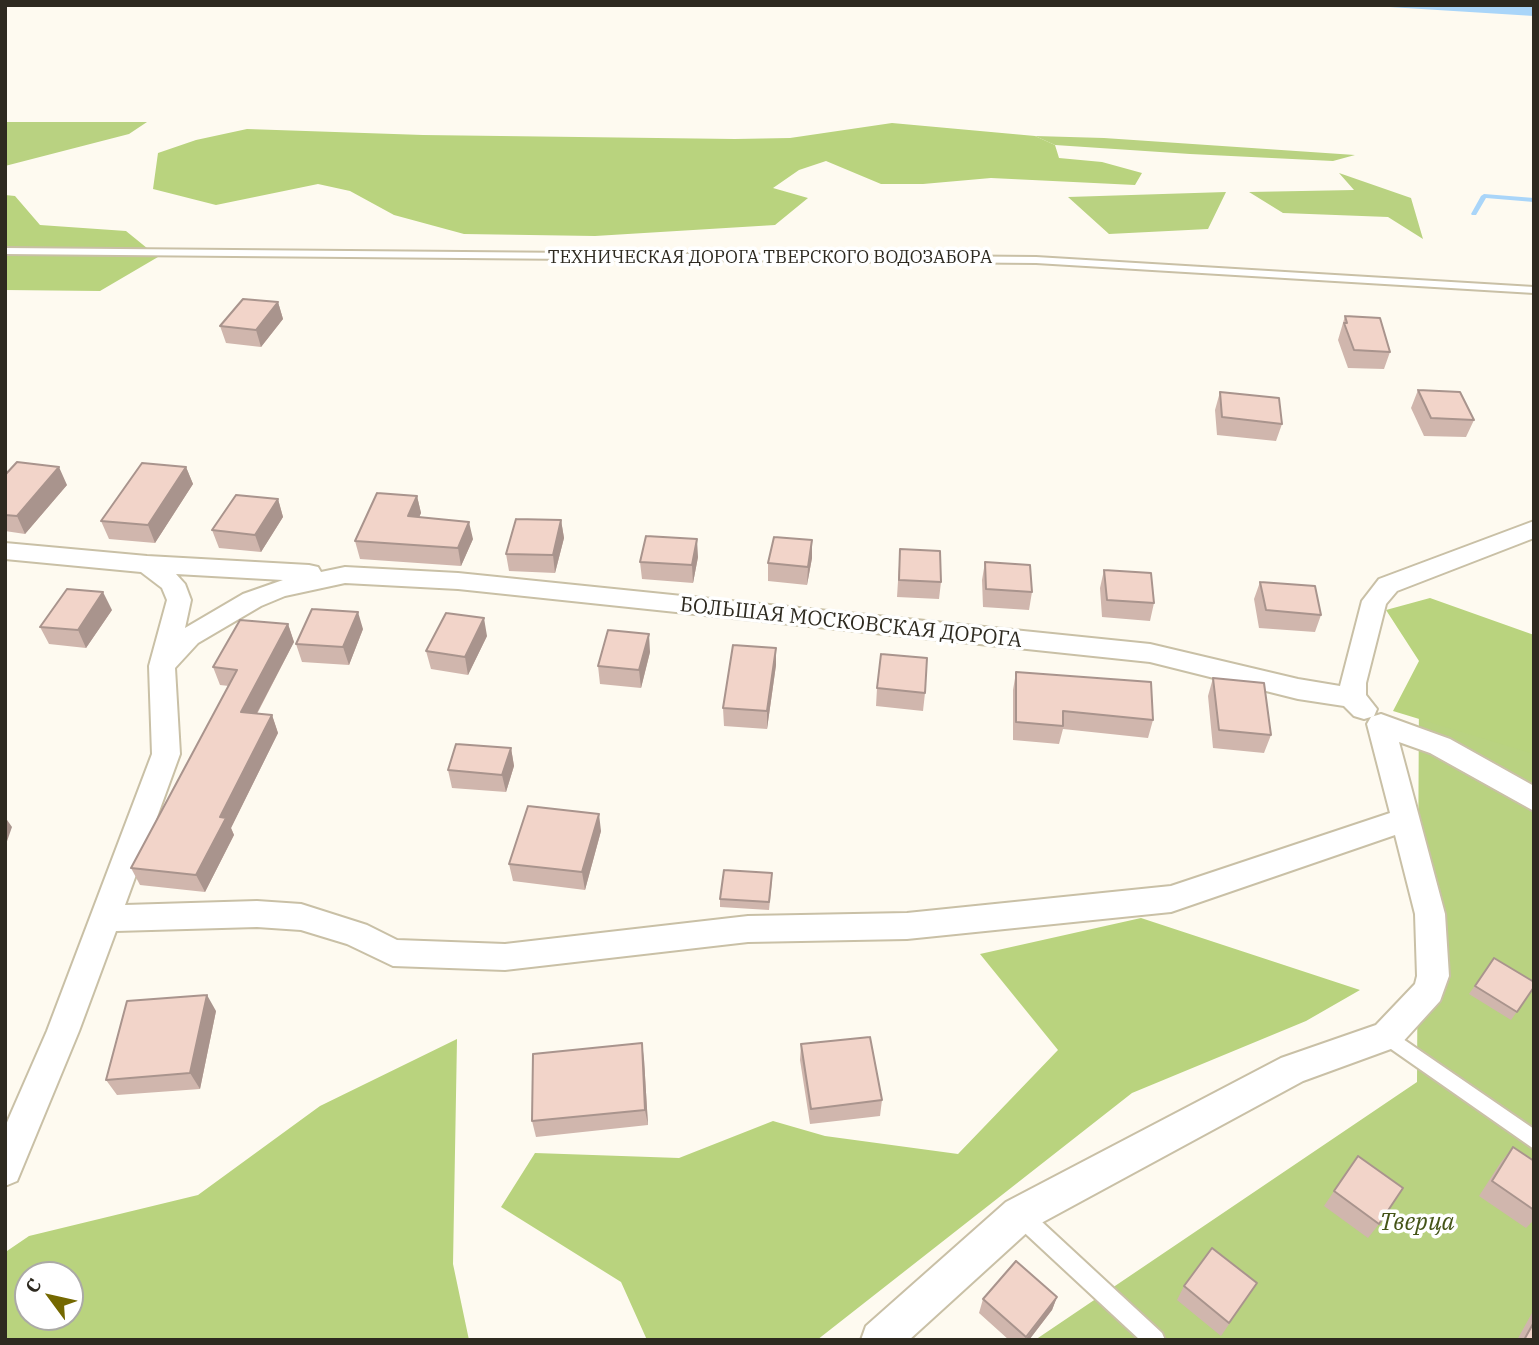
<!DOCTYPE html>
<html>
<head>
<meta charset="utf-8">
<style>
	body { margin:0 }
	#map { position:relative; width:1539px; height:1345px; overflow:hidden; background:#fefaf0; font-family:"IBM Plex Serif",serif }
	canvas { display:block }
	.frame { position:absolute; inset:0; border:7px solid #2e2a20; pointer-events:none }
	.north { position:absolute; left:14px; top:1261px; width:70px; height:70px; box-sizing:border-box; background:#fff; border:2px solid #abaaa6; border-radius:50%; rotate:303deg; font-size:19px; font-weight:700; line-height:28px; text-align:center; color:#2e2a20 }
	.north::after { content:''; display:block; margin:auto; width:24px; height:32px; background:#746800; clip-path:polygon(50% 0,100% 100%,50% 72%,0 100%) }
</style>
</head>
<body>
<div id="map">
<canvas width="1539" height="1345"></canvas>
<div class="frame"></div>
<div class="north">С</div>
</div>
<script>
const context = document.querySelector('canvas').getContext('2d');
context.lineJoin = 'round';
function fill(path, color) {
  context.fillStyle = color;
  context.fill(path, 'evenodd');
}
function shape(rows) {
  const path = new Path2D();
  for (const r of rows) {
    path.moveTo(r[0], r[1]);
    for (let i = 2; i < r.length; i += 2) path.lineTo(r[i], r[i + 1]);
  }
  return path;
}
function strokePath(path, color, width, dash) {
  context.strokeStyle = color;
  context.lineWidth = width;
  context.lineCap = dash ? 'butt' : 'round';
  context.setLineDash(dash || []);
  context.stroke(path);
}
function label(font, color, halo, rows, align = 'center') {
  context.font = font + ' "IBM Plex Serif",serif';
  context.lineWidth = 7;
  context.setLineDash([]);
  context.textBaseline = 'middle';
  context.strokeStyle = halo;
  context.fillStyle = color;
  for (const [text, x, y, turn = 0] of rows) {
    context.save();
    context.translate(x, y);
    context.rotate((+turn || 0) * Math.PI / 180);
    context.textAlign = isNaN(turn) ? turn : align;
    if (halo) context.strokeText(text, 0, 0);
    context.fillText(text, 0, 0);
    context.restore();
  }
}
fill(shape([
	[5,122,147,122,129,134,5,166],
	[1035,136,1104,138,1355,155,1333,161,1190,154,1055,145],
	[1339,173,1411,198,1423,239,1388,217,1283,213,1249,192,1354,190],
	[1226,192,1208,229,1109,234,1068,197],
	[1534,670,1534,1340,1035,1340,1417,1082,1419,693]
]), '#b9d281');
fill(shape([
	[892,123,1035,136,1055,145,1059,158,1102,162,1142,173,1135,185,991,178,923,184,881,184,826,161,799,170,773,188,808,198,775,225,595,236,464,234,394,215,350,191,318,184,216,205,153,189,158,153,196,140,247,129,423,135,735,139,790,138],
	[5,195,15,196,40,225,126,231,158,257,100,291,5,290],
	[1430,598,1534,635,1534,754,1393,711,1419,661,1386,610],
	[1141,918,1360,990,1306,1021,1132,1093,817,1340,647,1340,621,1282,501,1207,535,1153,679,1158,773,1121,825,1136,958,1154,1058,1050,980,954],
	[457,1039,453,1264,469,1340,5,1340,5,1256,7,1251,29,1236,198,1195,320,1106],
	[70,1275,70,1317,28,1317,28,1275]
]), '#b9d37e');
fill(shape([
	[1357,5,1534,5,1534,16]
]), '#a9d5f9');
fill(shape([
	[1484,194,1534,198,1534,202,1486,198,1476,215,1472,215,1471,214,1481,196,1484,194]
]), '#a9d5f9');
const service = shape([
	[5,248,1036,257,1534,287,1534,293,1036,263,5,254,5,248],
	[1387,1028,1534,1129,1534,1149,1381,1042,1378,1036,1381,1030,1387,1028],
	[1021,1207,1028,1209,1162,1333,1165,1340,1140,1340,1014,1223,1011,1216,1014,1209,1021,1207]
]);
const minor = shape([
	[1534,521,1534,538,1397,591,1386,604,1366,683,1366,695,1377,709,1374,716,1364,719,1354,716,1344,706,1298,699,1150,662,458,589,345,583,285,596,261,606,198,643,175,668,180,754,125,905,257,901,301,904,367,925,397,940,505,944,748,916,907,913,1171,886,1390,813,1367,724,1371,717,1381,714,1450,739,1534,786,1534,811,1430,753,1399,742,1445,914,1449,976,1440,1001,1399,1046,1303,1081,1032,1228,909,1340,861,1340,866,1326,1006,1202,1281,1058,1376,1025,1415,984,1417,976,1415,914,1395,835,1171,912,907,939,748,942,505,970,393,966,347,944,301,930,257,927,116,931,79,1031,17,1181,5,1186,5,1127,47,1031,152,754,149,666,167,600,162,588,141,572,5,559,5,543,147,556,309,565,318,567,321,572,345,567,458,573,1150,644,1298,679,1340,686,1362,601,1379,579,1534,521],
	[176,574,283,580,243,594,185,628,191,600,185,584,176,574]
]);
strokePath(service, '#c9c0a6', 4);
strokePath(minor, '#c9c0a6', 4);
fill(service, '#fff');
fill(minor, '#fff');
fill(shape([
	[278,302,283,319,261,347,226,343,220,326],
	[1345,316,1390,352,1384,369,1348,368,1338,340],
	[1418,390,1474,420,1466,437,1424,436,1411,408],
	[1220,392,1282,424,1276,441,1217,435,1215,410],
	[186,467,193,484,155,543,109,539,101,521],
	[5,475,67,485,25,534,5,531],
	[417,496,421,513,419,517,473,539,461,566,360,559,355,541],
	[278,499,283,517,261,552,219,548,212,530],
	[561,520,564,538,555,573,509,571,506,554],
	[812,540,812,558,807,585,768,581,768,563],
	[900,549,941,582,939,599,897,597],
	[698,557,693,583,642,579,640,562],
	[985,562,1032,592,1029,610,983,607,982,580],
	[1104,570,1154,603,1150,621,1102,617,1100,588],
	[1260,582,1321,615,1315,632,1259,628,1254,599],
	[112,610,86,648,49,644,40,627],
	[288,624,294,642,257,714,272,715,278,733,231,828,234,835,205,892,140,885,131,868,229,686,220,685,213,667],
	[363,629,349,665,302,662,296,644],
	[487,636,468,675,431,669,426,651],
	[650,652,641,688,600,684,598,666],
	[776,665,767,729,724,726,723,708],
	[1016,672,1153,720,1148,738,1063,729,1059,744,1013,740,1013,690],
	[1213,678,1271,735,1264,753,1213,748,1208,696],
	[877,688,925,693,923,711,876,706],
	[511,748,514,766,506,792,452,788,448,770],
	[601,831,585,890,513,881,509,864],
	[772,881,769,910,720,907,720,899],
	[1494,958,1534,987,1511,1020,1469,994],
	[216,1011,200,1089,117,1095,106,1080],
	[801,1044,882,1100,880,1116,810,1124,800,1060],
	[644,1059,648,1125,536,1137,532,1121],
	[1513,1147,1534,1161,1534,1220,1526,1228,1479,1196,1501,1162],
	[1358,1156,1379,1224,1368,1238,1324,1206],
	[1257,1283,1221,1336,1177,1300,1184,1286],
	[1057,1297,1052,1310,1029,1340,1009,1340,979,1313,983,1299],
	[1534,1311,1534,1340,1517,1340,1532,1313]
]), '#d0b6ad');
fill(shape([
	[278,302,283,319,261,347,256,330],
	[59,467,67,485,25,534,17,516],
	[186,467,193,484,155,543,148,525],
	[417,496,421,513,412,534,408,516],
	[278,499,283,517,261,552,255,535],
	[561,520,564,538,555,573,553,555],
	[469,522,473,539,461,566,458,548],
	[697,539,698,557,693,583,692,565],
	[812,540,812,558,807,585,808,567],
	[103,592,112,610,86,648,78,630],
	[358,612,363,629,349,665,343,647],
	[484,618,487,636,468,675,465,657],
	[288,624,294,642,248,730,241,712],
	[649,634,650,652,641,688,639,670],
	[776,648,776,665,767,729,767,711],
	[272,715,278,733,231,828,234,835,205,892,196,875,220,817],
	[511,748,514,766,506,792,502,775],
	[599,814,601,831,585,890,582,872],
	[5,817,12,827,5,847],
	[207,995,216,1011,200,1089,190,1073],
	[642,1043,644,1059,648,1125,645,1110],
	[1057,1297,1052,1310,1029,1340,1025,1340]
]), '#a9948d');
const building = shape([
	[243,299,278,302,256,330,220,326,243,299],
	[1345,316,1380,318,1390,352,1354,350,1344,323,1347,323,1345,316],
	[1418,390,1460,392,1474,420,1431,418,1418,390],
	[1220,392,1279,398,1282,424,1222,417,1220,392],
	[17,462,59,467,17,516,5,515,5,475,17,462],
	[142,463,186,467,148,525,101,521,142,463],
	[377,493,417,496,408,516,469,522,458,548,355,541,377,493],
	[236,495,278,499,255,535,212,530,236,495],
	[516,519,561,520,553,555,506,554,516,519],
	[646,536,697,539,692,565,640,562,646,536],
	[774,537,812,540,808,567,768,563,774,537],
	[900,549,940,551,941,582,899,580,900,549],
	[985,562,1030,565,1032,592,986,589,985,562],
	[1104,570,1151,573,1154,603,1107,600,1104,570],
	[1260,582,1315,586,1321,615,1266,610,1260,582],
	[67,589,103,592,78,630,40,627,67,589],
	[312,609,358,612,343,647,296,644,312,609],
	[446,613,484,618,465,657,426,651,446,613],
	[240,620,288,624,241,712,272,715,220,817,226,818,196,875,131,868,237,670,213,667,240,620],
	[608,630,649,634,639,670,598,666,608,630],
	[733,645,776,648,767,711,723,708,733,645],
	[881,654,927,658,925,693,877,688,881,654],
	[1016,672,1151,682,1153,720,1063,711,1063,726,1016,722,1016,672],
	[1213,678,1264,683,1271,735,1219,730,1213,678],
	[456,744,511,748,502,775,448,770,456,744],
	[528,806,599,814,582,872,509,864,528,806],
	[724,870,772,873,769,902,720,899,724,870],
	[1494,958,1534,982,1534,987,1517,1012,1475,986,1494,958],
	[207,995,190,1073,106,1080,127,1001,207,995],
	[870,1037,882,1100,811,1109,801,1044,870,1037],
	[642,1043,645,1110,532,1121,533,1054,642,1043],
	[1513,1147,1534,1161,1534,1210,1492,1181,1513,1147],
	[1358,1156,1403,1188,1379,1224,1334,1191,1358,1156],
	[1212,1248,1257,1283,1229,1323,1184,1286,1212,1248],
	[1016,1261,1057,1297,1026,1337,983,1299,1016,1261],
	[1534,1322,1534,1340,1524,1340,1534,1322]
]);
fill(building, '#f2d4c9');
strokePath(building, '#a9948d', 2);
label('18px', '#2e2a20', '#fff', [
	["ТЕХНИЧЕСКАЯ ДОРОГА ТВЕРСКОГО ВОДОЗАБОРА",770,258]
]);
label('21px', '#2e2a20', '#fff', [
	["БОЛЬШАЯ МОСКОВСКАЯ ДОРОГА",851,623,6]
]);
label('italic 24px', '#445417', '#fff', [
	["Тверца",1417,1223]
]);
</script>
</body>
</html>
